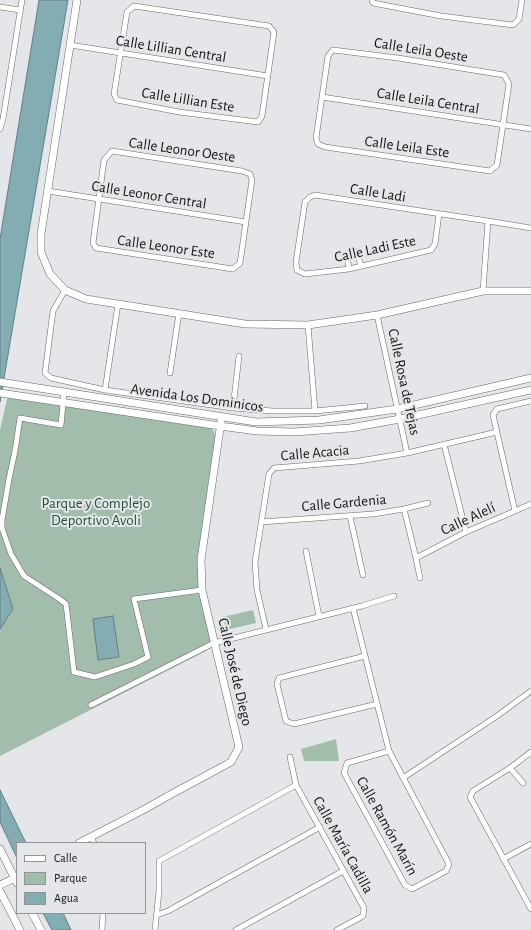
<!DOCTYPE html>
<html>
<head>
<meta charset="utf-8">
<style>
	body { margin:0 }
	#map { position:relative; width:531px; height:930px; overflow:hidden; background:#e5e6e9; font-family:"Alegreya Sans",sans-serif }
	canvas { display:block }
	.legend { position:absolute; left:16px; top:842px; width:130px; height:72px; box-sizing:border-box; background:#e5e6e9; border:1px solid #929395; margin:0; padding:5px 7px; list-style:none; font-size:12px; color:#161617 }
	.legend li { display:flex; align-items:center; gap:8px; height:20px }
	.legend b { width:20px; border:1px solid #929395 }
</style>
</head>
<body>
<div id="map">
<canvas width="531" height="930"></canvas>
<ul class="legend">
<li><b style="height:5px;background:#fff"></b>Calle</li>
<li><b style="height:11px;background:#a3bdac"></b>Parque</li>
<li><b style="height:11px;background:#83adb2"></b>Agua</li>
</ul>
</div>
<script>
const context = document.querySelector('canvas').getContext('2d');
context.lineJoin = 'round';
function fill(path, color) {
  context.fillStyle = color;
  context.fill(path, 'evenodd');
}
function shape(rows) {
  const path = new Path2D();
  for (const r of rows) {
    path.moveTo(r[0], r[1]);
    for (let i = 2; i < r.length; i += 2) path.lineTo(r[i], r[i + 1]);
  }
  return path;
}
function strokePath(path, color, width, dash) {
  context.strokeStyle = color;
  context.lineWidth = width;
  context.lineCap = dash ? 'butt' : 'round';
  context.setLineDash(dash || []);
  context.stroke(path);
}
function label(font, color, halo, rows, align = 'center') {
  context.font = font + ' "Alegreya Sans",sans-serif';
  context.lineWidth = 4;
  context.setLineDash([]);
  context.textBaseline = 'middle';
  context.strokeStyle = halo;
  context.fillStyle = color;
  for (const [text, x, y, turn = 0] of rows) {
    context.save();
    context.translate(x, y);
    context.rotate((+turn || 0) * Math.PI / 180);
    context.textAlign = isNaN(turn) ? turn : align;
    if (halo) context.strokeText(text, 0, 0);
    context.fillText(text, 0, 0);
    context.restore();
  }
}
fill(shape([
	[8,395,204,425,212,429,215,434,215,443,199,560,211,639,210,644,206,651,0,756,0,629,13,609,0,568,0,430],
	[253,610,256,623,226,630,223,617],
	[336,739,339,761,304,761,301,749]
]), '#a3bdac');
const water = shape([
	[39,0,68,0,0,402,0,239,39,0],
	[0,568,13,609,0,629,0,568],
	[113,616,119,657,98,660,93,619,113,616],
	[0,790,26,843,17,843,17,858,0,822,0,790],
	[43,913,63,913,71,930,52,930,43,913]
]);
fill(water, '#83adb2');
strokePath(water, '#628084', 1);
const street = shape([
	[372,0,373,3,441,16,513,25,519,19,522,0],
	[134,6,269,26,274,32,262,116,258,122,179,112,117,100,114,94,127,12,134,6],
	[0,7,20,10],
	[70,45,268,76],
	[333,50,398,58,504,75,509,84,497,165,490,171,325,147,318,144,316,138,328,56,333,50],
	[322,97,531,129],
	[0,129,3,119,22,0],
	[112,151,242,171,250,174,252,180,240,263,233,269,109,250,96,248,93,243,104,160,112,151],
	[48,191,246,222],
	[439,214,435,244,431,250,349,269,305,274,297,270,296,262,305,202,310,197,315,195,488,221,531,228],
	[349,269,347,256,351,250,357,252,361,266],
	[65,290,53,311,45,373,51,378,105,390,233,408,273,411,315,411,365,406],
	[483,291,488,221],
	[377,315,407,453],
	[308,325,315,411],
	[170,373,179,313],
	[105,390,118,304],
	[64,392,61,425,20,418,15,451,9,479,2,520,2,528,11,554,24,576,58,598,66,604,74,672,95,677,134,664,148,657,134,599,202,590],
	[233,408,239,356],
	[444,444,466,532],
	[404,509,416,558,420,578],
	[515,511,493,415,497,409,531,401],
	[350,516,363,575],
	[261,522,373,514,404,509,428,503],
	[306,551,319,616],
	[416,558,466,532,531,504],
	[353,608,389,751,449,864,446,871,412,889,405,885,344,773,347,763,389,751],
	[266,629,257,590,255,562,269,474,274,468,359,461,407,453,497,432],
	[365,656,279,678,277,684,286,721,294,724,377,704],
	[91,705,214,643,362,606,394,596],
	[531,752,510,768,473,791,470,797,531,909],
	[290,757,296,785,364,908,363,916,337,930],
	[510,768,523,783],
	[403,778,497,716,531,691],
	[91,837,94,843],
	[503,859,531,844],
	[157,915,168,911,320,827],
	[102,930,103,913],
	[155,930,159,891,159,861,296,785],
	[236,930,343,871]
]);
const secondary = shape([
	[77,0,41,234,41,252,50,274,65,290,86,299,245,324,308,325,377,315,483,291,531,291],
	[0,382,256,422,319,420,397,409,531,378],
	[0,393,220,426,257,431,294,432,350,428,400,419,531,390],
	[79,843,145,809,168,796,231,762,239,747,202,590,201,560,221,422],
	[0,849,17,883],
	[0,885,17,877],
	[0,891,20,930],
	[32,913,41,930]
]);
strokePath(street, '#666769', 6);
strokePath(secondary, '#666769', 8);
strokePath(street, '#fff', 5);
strokePath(secondary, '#fff', 7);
label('15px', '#161617', '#e5e6e9', [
	["Calle Lillian Central",171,49,9],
	["Calle Leila Oeste",421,50,9],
	["Calle Lillian Este",188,100,9],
	["Calle Leila Central",428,101,9],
	["Calle Leila Este",407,147,8],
	["Calle Leonor Oeste",182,150,8],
	["Calle Ladi",378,193,9],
	["Calle Leonor Central",149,195,9],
	["Calle Leonor Este",166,247,8],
	["Calle Ladi Este",375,249,-12],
	["Calle Rosa de Tejas",404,382,78],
	["Avenida Los Dominicos",197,398,8],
	["Calle Acacia",315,453,-5],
	["Calle Gardenia",344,503,-5],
	["Calle Alelí",468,519,-25],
	["Calle José de Diego",235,672,77],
	["Calle Ramón Marín",387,826,61],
	["Calle María Cadilla",343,845,61]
]);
label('15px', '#1e5336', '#e5e6e9', [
	["Parque y Complejo",96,503],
	["Deportivo Avoli",96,520]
]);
</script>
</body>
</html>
